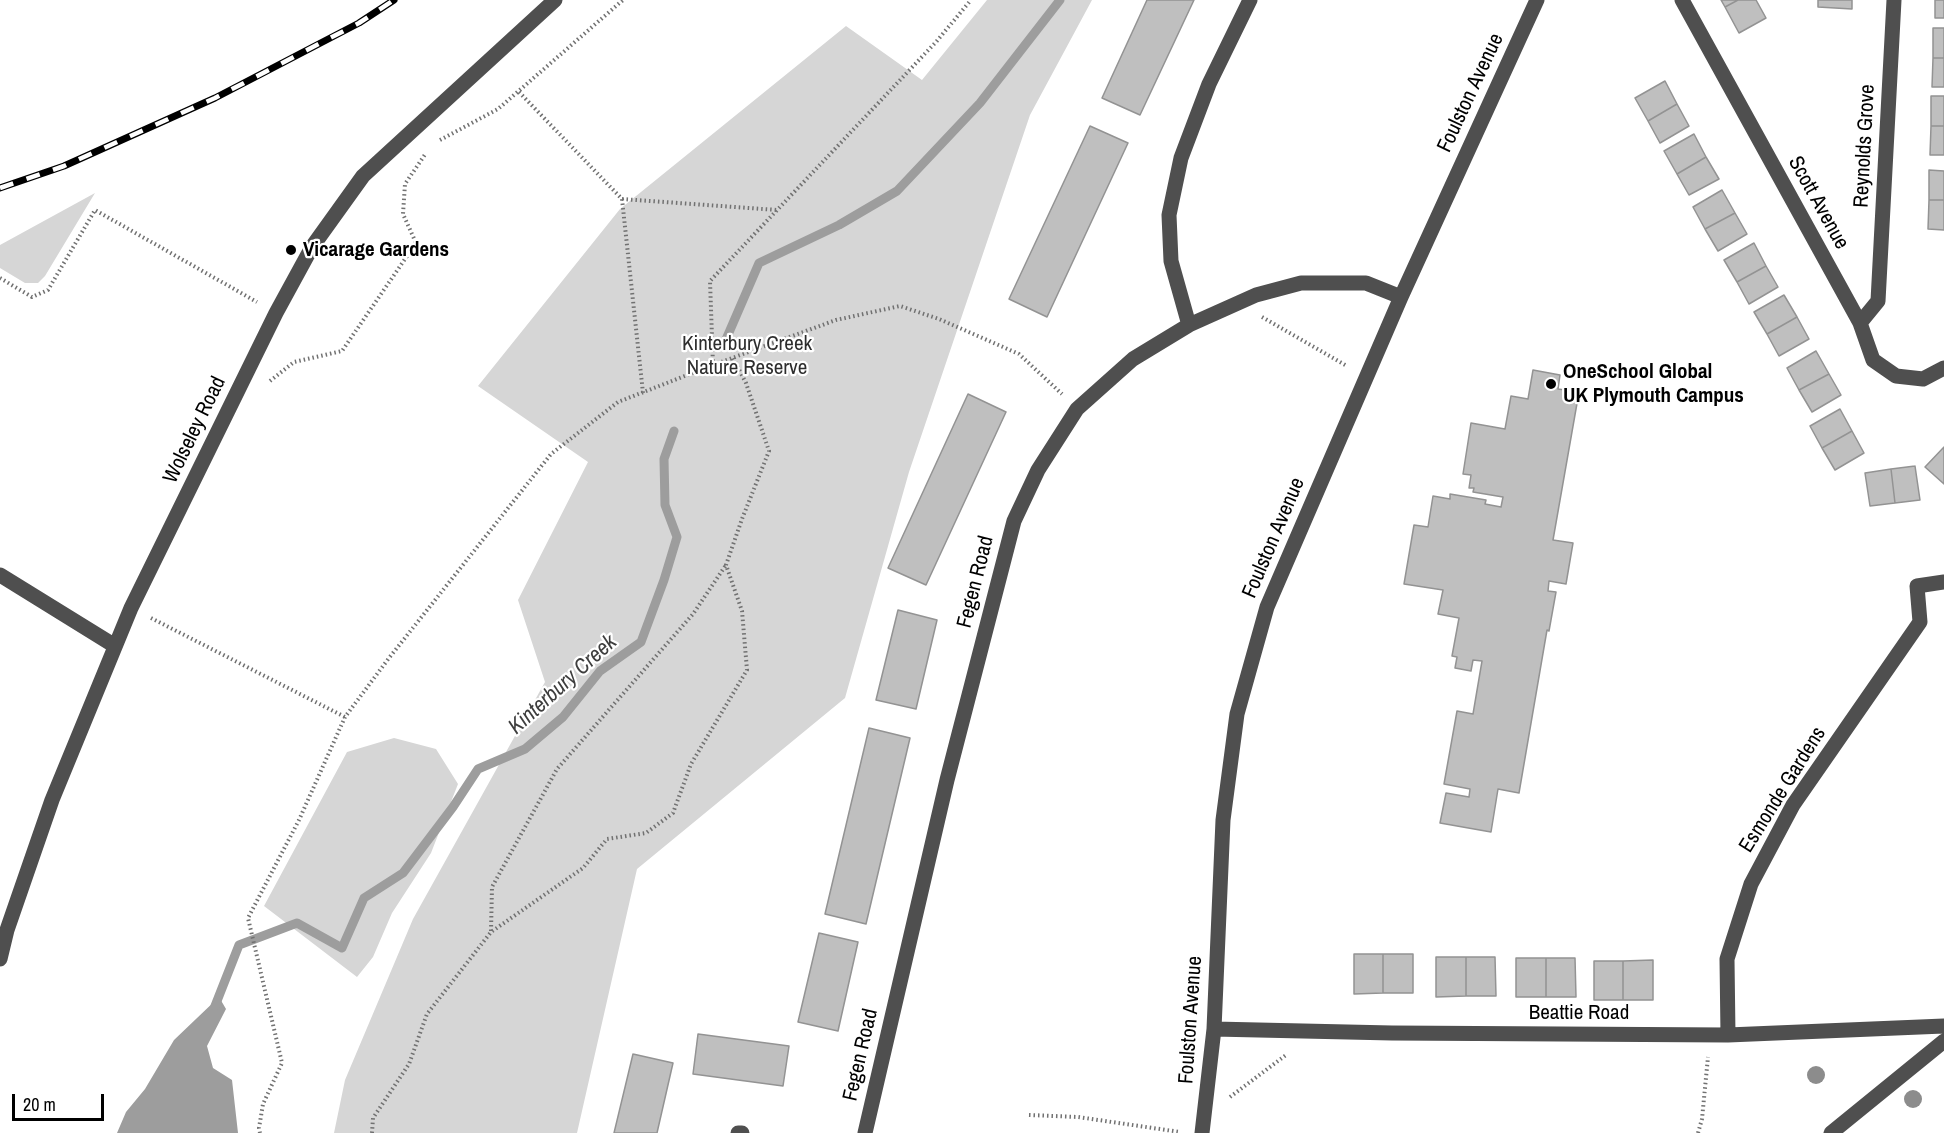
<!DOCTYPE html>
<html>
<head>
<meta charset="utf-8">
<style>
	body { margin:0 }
	#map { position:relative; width:1944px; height:1133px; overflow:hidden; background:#fff; font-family:"Archivo Narrow",sans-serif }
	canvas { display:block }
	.scale { position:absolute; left:12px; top:1094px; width:92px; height:27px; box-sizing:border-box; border:3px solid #000; border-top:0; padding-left:8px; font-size:18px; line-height:21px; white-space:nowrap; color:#000; -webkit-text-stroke:4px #fff; paint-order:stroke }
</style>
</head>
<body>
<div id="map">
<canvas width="1944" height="1133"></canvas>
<div class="scale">20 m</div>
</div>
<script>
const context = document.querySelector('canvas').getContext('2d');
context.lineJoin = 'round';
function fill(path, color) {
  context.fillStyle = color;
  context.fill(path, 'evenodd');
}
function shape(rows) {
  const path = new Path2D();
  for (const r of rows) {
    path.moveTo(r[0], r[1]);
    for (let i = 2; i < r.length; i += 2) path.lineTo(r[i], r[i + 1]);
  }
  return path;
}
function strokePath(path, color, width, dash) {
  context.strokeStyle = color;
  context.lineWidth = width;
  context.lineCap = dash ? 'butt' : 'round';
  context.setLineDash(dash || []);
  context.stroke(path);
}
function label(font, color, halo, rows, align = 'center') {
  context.font = font + ' "Archivo Narrow",sans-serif';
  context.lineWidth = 4.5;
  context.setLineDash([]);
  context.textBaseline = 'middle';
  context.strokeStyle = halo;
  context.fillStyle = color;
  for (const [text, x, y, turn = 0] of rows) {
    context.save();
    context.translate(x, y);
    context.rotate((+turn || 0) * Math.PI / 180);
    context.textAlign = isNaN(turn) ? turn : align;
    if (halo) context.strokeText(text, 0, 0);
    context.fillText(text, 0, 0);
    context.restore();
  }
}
fill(shape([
	[987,0,1092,0,1030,115,909,472,845,698,637,869,577,1133,334,1133,345,1080,413,919,545,682,518,600,588,462,478,386,620,209,846,26,922,80],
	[95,193,45,276,38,283,25,283,0,268,0,245],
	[394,738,436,749,458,784,431,853,392,913,373,957,357,977,264,906,347,752]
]), '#d6d6d6');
fill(shape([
	[219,997,226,1009,207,1046,213,1068,232,1080,238,1133,117,1133,126,1112,145,1089,174,1040]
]), '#9d9d9d');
strokePath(shape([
	[724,344,759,263,839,225,897,191,980,103,1060,0],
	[215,1006,239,945,297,923,342,948,364,898,403,873,453,807,478,769,525,749,563,717,600,671,641,642,664,580,677,537,665,505,664,459,674,431]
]), '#9d9d9d', 9);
const building = shape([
	[1147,0,1194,0,1140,115,1102,98,1147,0],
	[1721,0,1738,0,1725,7,1721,0],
	[1738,0,1756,0,1766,18,1739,33,1725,7,1738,0],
	[1818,0,1852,0,1852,9,1818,7,1818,0],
	[1935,0,1944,0,1944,18,1935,18,1935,0],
	[1933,28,1944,28,1944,58,1933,58,1933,28],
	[1933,58,1944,58,1944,87,1932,87,1933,58],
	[1665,81,1677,104,1648,121,1635,98,1665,81],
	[1931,96,1944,96,1944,126,1931,126,1931,96],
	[1677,104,1689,126,1660,143,1648,121,1677,104],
	[1090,126,1128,143,1047,317,1009,299,1090,126],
	[1931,126,1944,126,1944,155,1930,155,1931,126],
	[1694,134,1706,157,1677,174,1664,151,1694,134],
	[1706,157,1719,179,1689,195,1677,174,1706,157],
	[1929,170,1944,171,1944,200,1929,200,1929,170],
	[1722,190,1735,213,1705,229,1693,207,1722,190],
	[1929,200,1944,200,1944,230,1928,229,1929,200],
	[1735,213,1747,234,1718,251,1705,229,1735,213],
	[1754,243,1766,266,1737,282,1724,260,1754,243],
	[1766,266,1778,287,1749,304,1737,282,1766,266],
	[1784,295,1797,317,1767,334,1754,312,1784,295],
	[1797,317,1809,339,1779,356,1767,334,1797,317],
	[1816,351,1829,374,1799,390,1787,368,1816,351],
	[1533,370,1560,375,1558,389,1579,392,1553,540,1573,543,1566,584,1549,581,1548,591,1556,592,1549,631,1547,630,1519,793,1498,789,1491,832,1440,823,1446,793,1469,797,1470,789,1444,784,1457,711,1473,714,1482,661,1473,660,1471,671,1455,668,1457,657,1452,656,1459,618,1438,614,1443,590,1404,584,1414,525,1428,527,1433,496,1450,499,1450,494,1486,500,1485,504,1501,507,1503,497,1473,492,1474,488,1469,488,1471,475,1463,474,1471,423,1505,429,1511,396,1528,399,1533,370],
	[1829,374,1841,395,1812,412,1799,390,1829,374],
	[968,394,1006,412,926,585,888,568,968,394],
	[1840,409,1852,431,1822,448,1810,426,1840,409],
	[1852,431,1864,453,1835,470,1822,448,1852,431],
	[1944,447,1944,484,1925,467,1944,447],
	[1915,466,1920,500,1895,503,1891,469,1915,466],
	[1891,469,1895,503,1870,506,1865,473,1891,469],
	[898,610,937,620,916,709,876,700,898,610],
	[869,728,910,738,866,924,825,914,869,728],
	[819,933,858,942,838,1031,798,1022,819,933],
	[1354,954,1383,954,1383,993,1354,994,1354,954],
	[1383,954,1413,954,1413,993,1383,993,1383,954],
	[1436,957,1466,957,1466,996,1436,997,1436,957],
	[1466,957,1495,957,1496,996,1466,996,1466,957],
	[1516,958,1546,958,1546,997,1516,997,1516,958],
	[1546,958,1575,958,1576,997,1546,997,1546,958],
	[1653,960,1653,1000,1623,1000,1623,961,1653,960],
	[1594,961,1623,961,1623,1000,1594,1000,1594,961],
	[698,1034,789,1046,783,1086,693,1074,698,1034],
	[633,1054,673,1063,657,1133,614,1133,633,1054]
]);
fill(building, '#bfbfbf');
strokePath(building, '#939393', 1.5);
strokePath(shape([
	[519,92,622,199,643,393],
	[440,140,498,109,623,0],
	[622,199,777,210],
	[0,278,32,297,48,290,95,210,257,302],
	[1262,317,1347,366],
	[713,365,836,320,900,306,939,319,1019,354,1062,394],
	[270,381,294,362,342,351,416,243,403,214,405,184,426,153],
	[151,618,345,717],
	[491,931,492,887,557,769,693,614,726,565],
	[1230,1097,1286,1055],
	[1029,1115,1078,1117,1180,1132],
	[260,1133,259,1128,263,1104,282,1063,248,918,299,820,345,717,389,658,551,454,618,402,713,365,710,281,936,42,971,0],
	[372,1133,373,1118,409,1064,427,1014,491,932,583,868,607,839,646,833,673,813,691,764,747,670,742,611,726,565,742,519,769,451,746,383,733,358],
	[1698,1133,1702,1119,1708,1057]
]), '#717171', 4, [1.5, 3]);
strokePath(shape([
	[1682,0,1860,323,1873,360,1896,376,1923,379,1944,368],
	[1860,323,1878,301,1894,0],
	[1189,325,1171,261,1169,215,1181,158,1209,84,1250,0],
	[0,575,115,646],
	[0,959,7,930,52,800,131,608,276,313,312,247,363,176,555,0],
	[1214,1029,1392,1033,1728,1035,1944,1026],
	[1728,1035,1727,959,1751,884,1793,805,1920,622,1917,586,1944,582],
	[738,1133,742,1133],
	[865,1133,947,780,1014,521,1038,470,1077,409,1133,359,1189,325,1256,295,1301,283,1366,283,1401,297],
	[1202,1133,1214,1029,1223,820,1237,714,1267,607,1401,297,1537,0],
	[1831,1133,1944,1041]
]), '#4f4f4f', 15);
const rail = shape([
	[0,188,64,166,215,98,359,23,394,0]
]);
strokePath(rail, '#000', 7);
strokePath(rail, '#fff', 4.5, [14]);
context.fillStyle = '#8c8c8c';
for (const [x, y] of [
	[1816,1075],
	[1913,1099]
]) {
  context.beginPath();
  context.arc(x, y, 9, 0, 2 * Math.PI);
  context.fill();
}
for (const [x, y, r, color] of [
	[291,250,6,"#000"],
	[1551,384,6,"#000"]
]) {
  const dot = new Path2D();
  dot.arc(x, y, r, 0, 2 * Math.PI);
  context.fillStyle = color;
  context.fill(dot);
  strokePath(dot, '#fff', 2);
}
label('21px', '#000', '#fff', [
	["Foulston Avenue",1471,93,-65],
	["Reynolds Grove",1865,146,-87],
	["Scott Avenue",1818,203,61],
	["Wolseley Road",195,430,-64],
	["Foulston Avenue",1274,538,-67],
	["Fegen Road",976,582,-76],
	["Esmonde Gardens",1783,790,-58],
	["Beattie Road",1579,1013],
	["Foulston Avenue",1191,1020,-86],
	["Fegen Road",861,1055,-77]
]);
label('bold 21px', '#000', '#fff', [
	["Vicarage Gardens",303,250],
	["OneSchool Global",1563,372],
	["UK Plymouth Campus",1563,396]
], 'left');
label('21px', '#2d2d2d', '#fff', [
	["Kinterbury Creek",747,344],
	["Nature Reserve",747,368]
]);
label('italic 22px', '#3e3e3e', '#fff', [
	["Kinterbury Creek",563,685,-42]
]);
</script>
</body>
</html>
